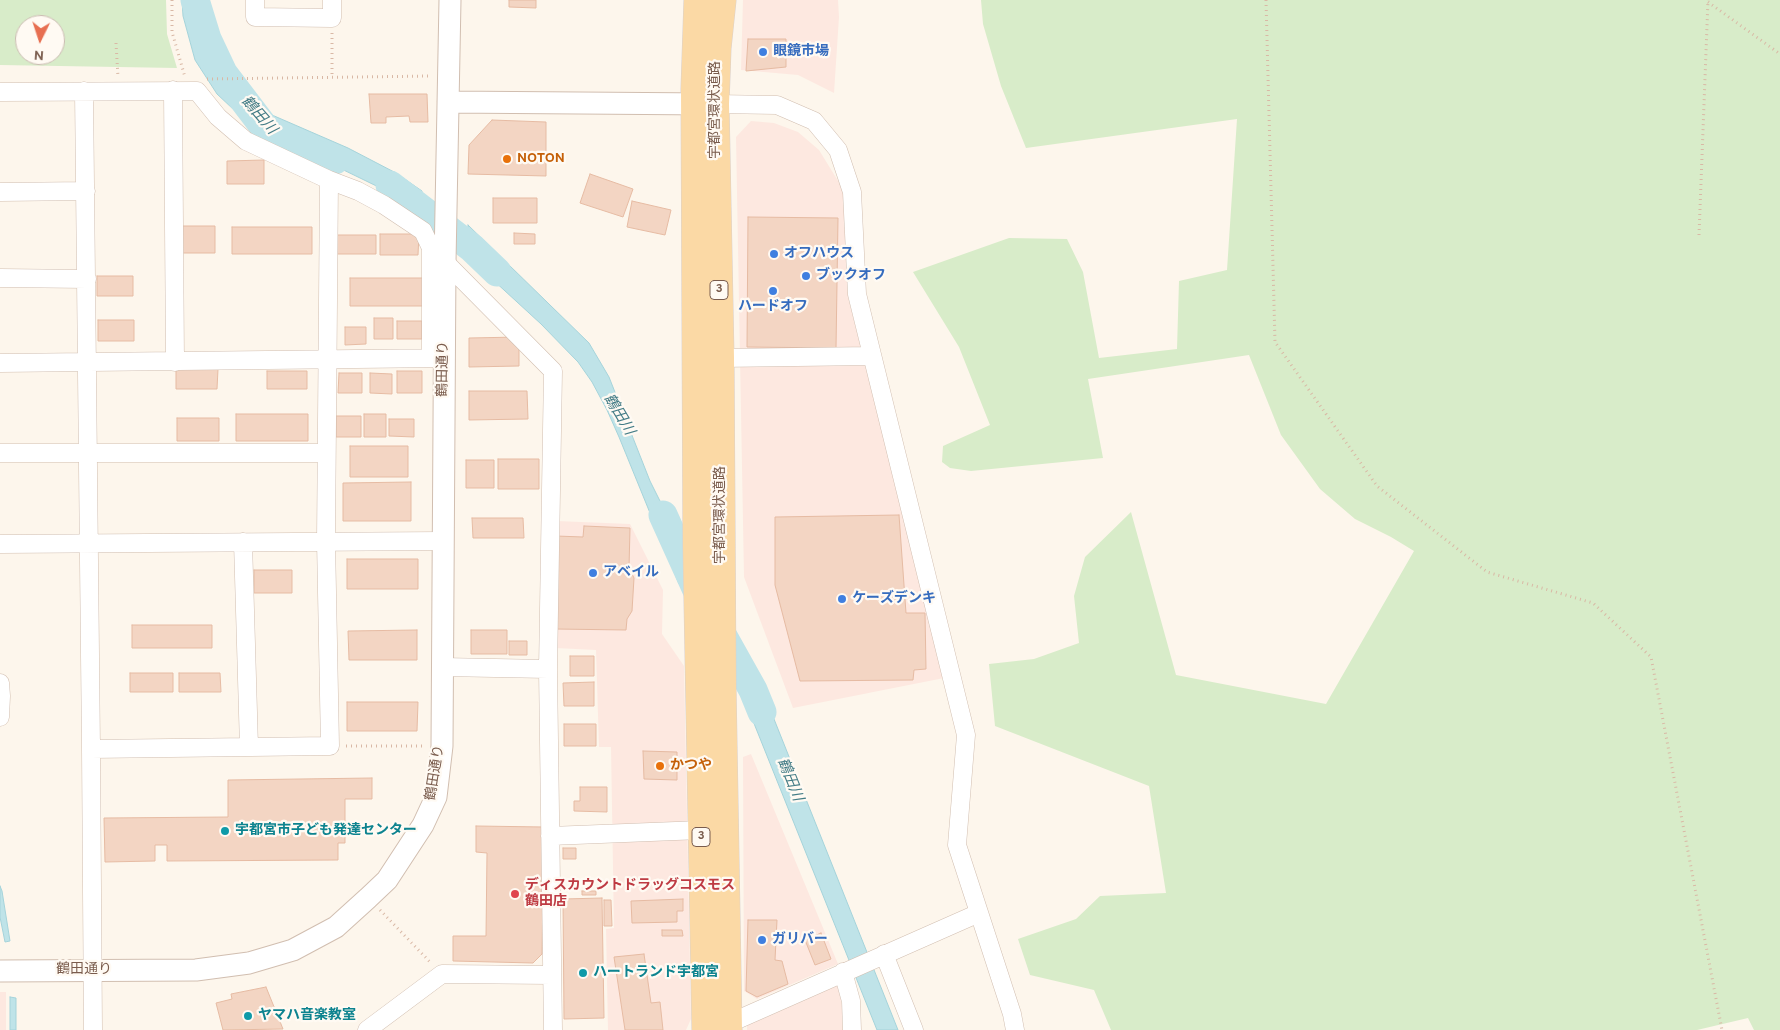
<!DOCTYPE html>
<html>
<head>
<meta charset="utf-8">
<style>
	body { margin:0 }
	#map { position:relative; width:1780px; height:1030px; overflow:hidden; background:#fdf6ec; font-family:Overpass,sans-serif }
	canvas { display:block }
	.north { position:absolute; left:15px; top:15px; width:50px; height:50px; box-sizing:border-box; background:#fffaf3; border:1px solid #cabbb1; border-radius:50%; rotate:184deg; font-size:14px; font-weight:700; line-height:20px; text-align:center; color:#7a5c4d }
	.north::after { content:''; display:block; margin:auto; width:18px; height:22px; background:#e76f51; clip-path:polygon(50% 0,100% 100%,50% 72%,0 100%) }
</style>
</head>
<body>
<div id="map">
<canvas width="1780" height="1030"></canvas>
<div class="north">N</div>
</div>
<script>
const context = document.querySelector('canvas').getContext('2d');
context.lineJoin = 'round';
function fill(path, color) {
  context.fillStyle = color;
  context.fill(path, 'evenodd');
}
function shape(rows) {
  const path = new Path2D();
  for (const r of rows) {
    path.moveTo(r[0], r[1]);
    for (let i = 2; i < r.length; i += 2) path.lineTo(r[i], r[i + 1]);
  }
  return path;
}
function strokePath(path, color, width, dash) {
  context.strokeStyle = color;
  context.lineWidth = width;
  context.lineCap = dash ? 'butt' : 'round';
  context.setLineDash(dash || []);
  context.stroke(path);
}
function label(font, color, halo, rows, align = 'center') {
  context.font = font + ' Overpass,"Noto Sans JP",sans-serif';
  context.lineWidth = 4.5;
  context.setLineDash([]);
  context.textBaseline = 'middle';
  context.strokeStyle = halo;
  context.fillStyle = color;
  for (const [text, x, y, turn = 0] of rows) {
    context.save();
    context.translate(x, y);
    context.rotate((+turn || 0) * Math.PI / 180);
    context.textAlign = isNaN(turn) ? turn : align;
    if (halo) context.strokeText(text, 0, 0);
    context.fillText(text, 0, 0);
    context.restore();
  }
}
fill(shape([
	[743,0,838,0,839,17,834,93,798,75,741,70],
	[751,121,774,123,798,132,819,150,843,189,848,296,944,678,793,708,744,577,736,137],
	[557,521,630,524,663,590,662,634,684,666,691,1019,686,1030,608,1030,606,929,614,928,611,747,599,747,596,650,555,648],
	[751,754,838,964,757,999,744,991,743,757],
	[840,978,843,1030,747,1030,747,1021],
	[0,992,6,992,6,1030,0,1030]
]), '#fde8e0');
fill(shape([
	[0,0,166,0,167,34,177,68,0,65],
	[25,25,55,25,55,55,25,55],
	[981,0,1780,0,1780,1030,1754,1030,1748,1018,1697,1030,1111,1030,1094,990,1030,975,1018,939,1076,919,1100,896,1166,893,1149,786,995,726,989,664,1034,659,1079,643,1074,596,1085,557,1131,512,1176,675,1326,704,1414,551,1391,537,1355,519,1320,489,1281,435,1249,355,1088,379,1103,458,971,471,950,468,942,462,943,446,990,425,959,347,913,272,1009,238,1067,239,1083,272,1099,358,1177,349,1179,281,1227,270,1237,119,1026,148,1001,86,983,24]
]), '#d8ecc9');
const water = shape([
	[182,0,192,0,203,36,214,61,232,88,250,103,272,115,348,148,396,173,422,191,421,212,397,196,249,124,217,94,195,60,183,16,182,0],
	[468,225,589,343,609,377,650,481,679,539,679,584,619,437,607,410,592,382,578,362,541,324,468,257,468,225],
	[746,666,768,704,898,1030,877,1030,745,701,746,666],
	[0,886,2,891,10,941,5,942,0,917,0,886],
	[10,997,16,998,16,1030,10,1030,10,997]
]);
fill(water, '#bfe3e8');
strokePath(water, '#a5d3da', 1);
strokePath(shape([
	[195,0,207,39,223,73,268,132,287,146,335,160],
	[390,185,472,248,497,272],
	[663,515,696,588,753,690,762,712]
]), '#bfe3e8', 29);
const building = shape([
	[509,0,536,0,536,8,509,7,509,0],
	[748,39,786,39,786,67,746,71,748,39],
	[369,94,427,94,428,122,410,122,409,116,386,117,386,123,371,123,369,94],
	[492,120,546,122,546,176,468,174,469,145,492,120],
	[264,160,264,184,227,184,227,161,264,160],
	[590,174,633,189,623,217,580,203,590,174],
	[493,198,537,198,537,223,493,223,493,198],
	[632,201,671,210,665,235,627,227,632,201],
	[748,217,838,218,836,348,747,347,748,217],
	[182,226,215,226,215,253,182,253,182,226],
	[232,227,312,227,312,254,232,254,232,227],
	[514,233,535,234,535,244,514,244,514,233],
	[380,234,419,234,418,255,380,255,380,234],
	[337,235,376,235,376,254,337,254,337,235],
	[97,276,133,276,133,296,97,296,97,276],
	[350,278,423,278,423,306,350,306,350,278],
	[374,318,393,318,393,339,374,339,374,318],
	[98,320,134,320,134,341,98,341,98,320],
	[397,321,422,321,422,339,397,339,397,321],
	[345,327,366,327,366,344,345,345,345,327],
	[519,337,519,366,469,367,469,338,519,337],
	[176,369,218,369,217,389,176,389,176,369],
	[267,371,307,371,307,389,267,389,267,371],
	[397,371,422,371,422,393,397,393,397,371],
	[339,373,362,373,362,393,338,393,339,373],
	[370,373,392,374,392,394,370,393,370,373],
	[469,391,527,391,528,419,469,420,469,391],
	[236,414,308,414,308,441,236,441,236,414],
	[364,414,386,414,386,437,364,437,364,414],
	[336,416,361,416,361,437,336,437,336,416],
	[177,418,219,418,219,441,177,441,177,418],
	[389,419,414,419,414,437,389,436,389,419],
	[350,446,408,446,408,477,350,477,350,446],
	[498,459,539,459,539,489,498,489,498,459],
	[466,460,494,460,494,488,466,488,466,460],
	[411,482,411,521,343,521,343,483,411,482],
	[899,515,906,613,925,613,926,669,914,670,913,680,800,681,775,585,775,517,899,515],
	[472,518,523,518,524,538,473,538,472,518],
	[584,526,630,528,629,568,634,578,632,611,627,619,626,630,555,629,556,536,583,537,584,526],
	[347,559,418,559,418,589,347,589,347,559],
	[254,570,292,570,292,593,254,593,254,570],
	[132,625,212,625,212,648,132,648,132,625],
	[417,630,417,660,349,660,348,631,417,630],
	[471,630,507,630,507,654,471,654,471,630],
	[509,641,527,641,527,655,509,655,509,641],
	[570,656,594,656,594,676,570,676,570,656],
	[130,673,173,673,173,692,130,692,130,673],
	[179,673,220,673,221,692,179,692,179,673],
	[594,682,594,706,564,706,563,683,594,682],
	[347,702,418,702,417,731,347,731,347,702],
	[564,724,596,724,596,746,564,746,564,724],
	[643,751,677,752,677,780,644,779,643,751],
	[372,778,372,799,345,799,345,843,338,843,338,860,167,861,167,845,155,845,155,861,105,862,104,818,228,817,228,780,372,778],
	[580,787,607,787,607,812,574,811,574,801,580,801,580,787],
	[476,826,544,827,542,954,533,963,453,961,453,936,486,936,487,853,476,852,476,826],
	[563,848,576,848,576,859,563,859,563,848],
	[582,891,596,891,596,895,582,895,582,891],
	[602,898,604,1018,564,1019,563,899,602,898],
	[683,899,683,911,677,911,677,922,632,923,631,901,683,899],
	[604,900,611,900,612,926,604,926,604,900],
	[748,920,777,920,775,960,782,961,788,984,757,997,746,991,748,920],
	[662,930,682,930,683,936,662,936,662,930],
	[821,933,831,959,815,965,805,940,821,933],
	[644,954,651,1003,660,1002,663,1030,625,1030,614,957,644,954],
	[266,987,283,1029,223,1030,216,1003,232,999,231,994,266,987]
]);
fill(building, '#f3d5c3');
strokePath(building, '#e6bba3', 1);
const minor = shape([
	[255,0,255,17,332,18,332,0],
	[173,90,175,362],
	[84,91,91,749],
	[0,92,197,91,218,117,246,141,329,180,326,541,330,746,91,749,93,1030],
	[715,104,777,105,814,121,838,150,852,192,857,294,966,735,957,845,1012,1014,1015,1030],
	[329,180,358,191,384,205,423,231,431,248,431,358],
	[0,192,86,191],
	[445,262,553,371,548,669,553,1030],
	[0,278,87,279],
	[720,358,872,356],
	[0,363,445,358],
	[0,453,326,453],
	[243,542,249,747],
	[0,544,443,541],
	[442,667,548,669],
	[0,683,1,696,0,717],
	[550,836,701,830],
	[884,954,914,1030],
	[843,972,851,1001,852,1030],
	[721,1027,979,913],
	[367,1030,442,974,552,975]
]);
const tertiary = shape([
	[448,102,710,104],
	[0,971,196,970,249,963,293,950,336,927,368,898,387,880,423,825,436,797,442,746,445,262,450,0]
]);
const primary = shape([
	[698,0,695,89,697,546,706,1030],
	[722,0,717,48,715,104,720,358,722,687,728,1030]
]);
strokePath(minor, '#d1beb0', 19);
strokePath(tertiary, '#d1beb0', 23);
strokePath(primary, '#dad1cd', 29);
strokePath(shape([
	[172,0,172,32,185,77],
	[1266,0,1275,342,1377,486,1487,572,1593,603,1651,657,1722,1030],
	[1708,2,1780,54],
	[332,33,332,77],
	[116,43,118,77],
	[207,79,431,76],
	[1699,235,1708,0],
	[346,746,425,746],
	[380,910,431,963]
]), '#d9b8a5', 3, [1, 4]);
strokePath(minor, '#fff', 18);
strokePath(tertiary, '#fff', 21);
strokePath(primary, '#fbd9a5', 28);
for (const [x, y, r, color] of [
	[763,52,5,"#3f7fe0"],
	[507,159,5,"#e8710a"],
	[774,254,5,"#3f7fe0"],
	[806,276,5,"#3f7fe0"],
	[773,291,5,"#3f7fe0"],
	[593,573,5,"#3f7fe0"],
	[842,599,5,"#3f7fe0"],
	[660,766,5,"#e8710a"],
	[225,831,5,"#0f9aa8"],
	[515,894,5,"#e0444e"],
	[762,940,5,"#3f7fe0"],
	[583,973,5,"#0f9aa8"],
	[248,1016,5,"#0f9aa8"]
]) {
  const dot = new Path2D();
  dot.arc(x, y, r, 0, 2 * Math.PI);
  context.fillStyle = color;
  context.fill(dot);
  strokePath(dot, '#fffaf3', 2);
}
for (const [x, y, w] of [
	[719,290,18],
	[701,837,18]
]) {
  const box = new Path2D();
  box.roundRect(x - w / 2, y - 9.5, w, 19, 4);
  context.fillStyle = '#fffaf3';
  context.fill(box);
  strokePath(box, '#7a5c4d', 1);
}
label('bold 12px', '#7a5c4d', null, [
	["3",719,290],
	["3",701,837]
]);
label('bold 14px', '#366cbe', '#fffaf3', [
	["眼鏡市場",773,52],
	["オフハウス",784,254],
	["ブックオフ",816,276],
	["ハードオフ",773,307,"center"],
	["アベイル",603,573],
	["ケーズデンキ",852,599],
	["ガリバー",772,940]
], 'left');
label('14px', '#7a5c4d', '#fffaf3', [
	["宇都宮環状道路",716,110,-90],
	["鶴田通り",444,369,-89],
	["宇都宮環状道路",721,515,-90],
	["鶴田通り",436,773,-81],
	["鶴田通り",84,970]
]);
label('bold 14px', '#c56008', '#fffaf3', [
	["NOTON",517,159],
	["かつや",670,766]
], 'left');
label('bold 14px', '#0d838f', '#fffaf3', [
	["宇都宮市子ども発達センター",235,831],
	["ハートランド宇都宮",593,973],
	["ヤマハ音楽教室",258,1016]
], 'left');
label('bold 14px', '#be3a42', '#fffaf3', [
	["ディスカウントドラッグコスモス",525,886],
	["鶴田店",525,902]
], 'left');
label('italic 15px', '#437c86', '#fffaf3', [
	["鶴田川",258,116,49],
	["鶴田川",618,415,59],
	["鶴田川",789,780,68]
]);
</script>
</body>
</html>
